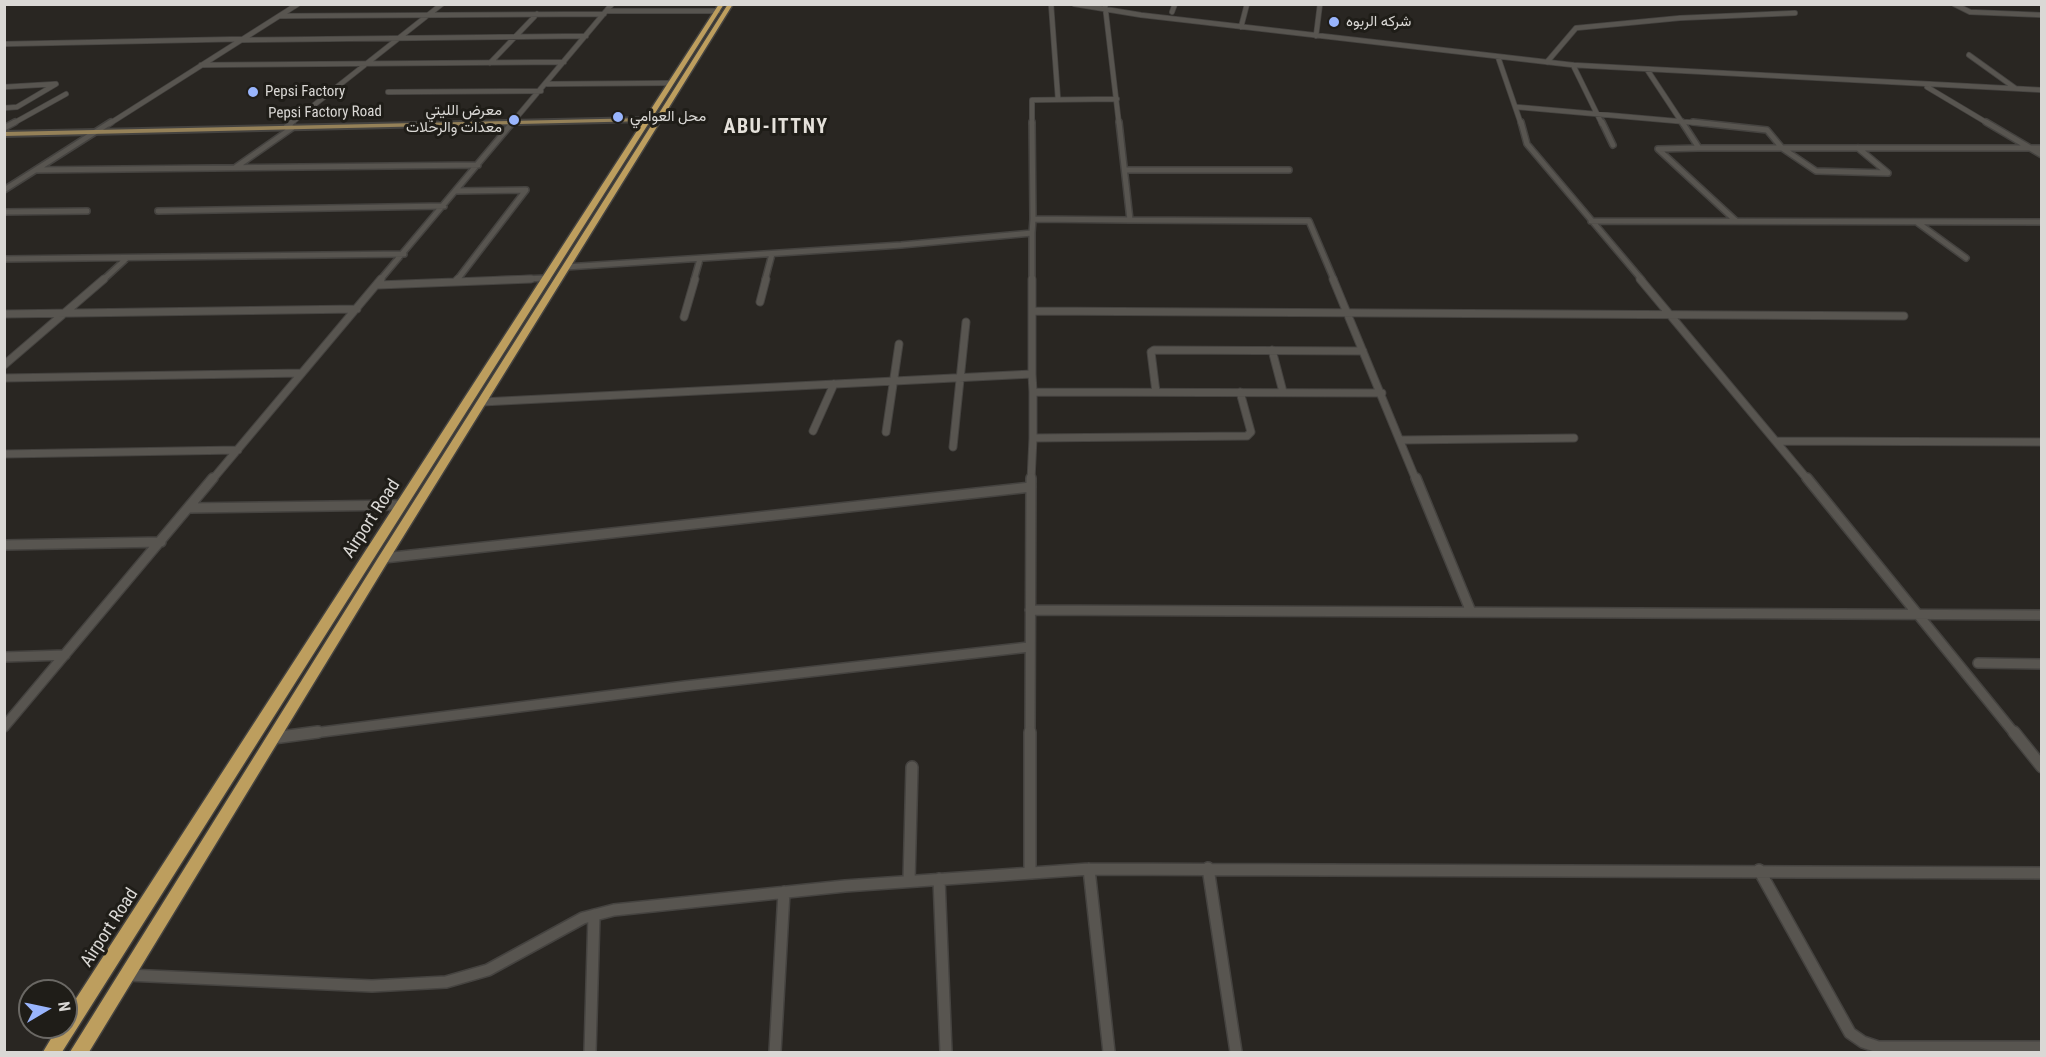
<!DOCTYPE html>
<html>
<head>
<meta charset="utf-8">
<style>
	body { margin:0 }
	#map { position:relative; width:2046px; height:1057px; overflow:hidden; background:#292622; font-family:"Roboto Condensed",sans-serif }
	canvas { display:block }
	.frame { position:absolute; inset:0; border:6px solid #dad8d5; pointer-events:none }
	.north { position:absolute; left:18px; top:979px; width:60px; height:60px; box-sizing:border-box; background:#1f1d18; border:2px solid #6a6864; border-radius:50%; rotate:81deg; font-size:16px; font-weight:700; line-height:24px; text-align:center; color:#dad8d5 }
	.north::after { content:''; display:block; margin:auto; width:21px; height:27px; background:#99b5fd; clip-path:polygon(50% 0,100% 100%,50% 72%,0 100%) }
</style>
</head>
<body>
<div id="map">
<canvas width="2046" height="1057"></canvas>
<div class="frame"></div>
<div class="north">N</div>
</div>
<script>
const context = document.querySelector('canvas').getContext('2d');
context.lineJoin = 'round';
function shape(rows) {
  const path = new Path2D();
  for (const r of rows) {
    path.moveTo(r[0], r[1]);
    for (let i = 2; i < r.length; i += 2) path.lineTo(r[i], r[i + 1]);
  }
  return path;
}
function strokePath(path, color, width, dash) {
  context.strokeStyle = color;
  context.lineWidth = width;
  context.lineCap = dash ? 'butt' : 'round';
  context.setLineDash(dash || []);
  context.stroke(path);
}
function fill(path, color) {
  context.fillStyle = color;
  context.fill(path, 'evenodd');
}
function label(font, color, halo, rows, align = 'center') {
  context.font = font + ' "Roboto Condensed",Vazirmatn,sans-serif';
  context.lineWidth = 6;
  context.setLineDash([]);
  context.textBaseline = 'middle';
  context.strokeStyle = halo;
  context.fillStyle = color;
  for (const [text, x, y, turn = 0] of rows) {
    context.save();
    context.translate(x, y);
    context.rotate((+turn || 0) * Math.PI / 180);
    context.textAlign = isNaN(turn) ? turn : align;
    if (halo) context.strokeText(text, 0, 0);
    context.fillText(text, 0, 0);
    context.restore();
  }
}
const minorFar4 = shape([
	[1051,4,1058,99],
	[1074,4,1141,15,1573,65,2042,90],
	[1954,4,1970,12,2042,15],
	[1105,5,1119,124],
	[607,11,718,11],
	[1172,12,1175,4],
	[281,16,604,14],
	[1241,27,1247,4],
	[1316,36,1320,4],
	[242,40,586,36],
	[4,44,243,39],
	[1969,55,2015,88],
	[1498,57,1521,124],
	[1547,62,1576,28,1680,18,1795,13],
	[490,63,537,14],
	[201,65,564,62],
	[1573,65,1602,124],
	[1648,71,1683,124],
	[547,84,671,83],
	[4,87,55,84],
	[1927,87,1989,124],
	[388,92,541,91],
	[1517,107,1710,124],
	[4,108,17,107,56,84],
	[12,124,66,94],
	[109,124,298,4],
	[290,124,442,4],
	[511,124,612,4],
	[1032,124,1032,100,1117,99]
]);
const minorFar3 = shape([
	[1032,122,1033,219,1130,220],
	[1119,122,1130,220,1309,221,1334,280],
	[1521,122,1527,144,1642,280],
	[1602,122,1613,145],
	[1682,122,1699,148,2042,148],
	[1693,122,1767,130,1782,148,1816,171,1888,173,1858,148],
	[1986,122,2042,155],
	[286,127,292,122],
	[4,128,15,122],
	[1699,148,1658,149,1736,221],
	[236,167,292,128],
	[36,170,478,165],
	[1126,170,1289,170],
	[4,190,111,122],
	[456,191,526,190,457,280],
	[158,211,444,206],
	[4,212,87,211],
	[1591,221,2042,222],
	[1918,223,1966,258],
	[1032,233,1032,280],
	[4,259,404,254],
	[566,267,901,245,1032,233,1033,219],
	[103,280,127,258],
	[380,280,513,122],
	[495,280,548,278],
	[694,280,700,259],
	[765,280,772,254]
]);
const minorFar2 = shape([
	[1032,279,1032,374],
	[1333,279,1416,480],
	[1640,279,1808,480],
	[456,281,458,279],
	[378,285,531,279],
	[760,302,766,279],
	[1033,311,1904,316],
	[4,314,357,309],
	[684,317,695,279],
	[1272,350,1283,392],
	[4,365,104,279],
	[4,378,302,373],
	[1033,392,1033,438,1247,436,1251,432,1240,392],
	[1156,392,1151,352,1154,350,1363,351],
	[482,402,1032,374,1033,392,1382,393],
	[813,431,834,384],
	[886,432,899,344],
	[1402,440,1574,438],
	[1777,441,2042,442],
	[953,447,966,322],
	[4,454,238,450],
	[212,480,381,279],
	[1031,480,1033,438]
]);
const minorFar1 = shape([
	[1416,478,1471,612],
	[1807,478,2015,734],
	[190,508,402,505],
	[4,545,161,542],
	[384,558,1031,487],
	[1030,610,2042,615],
	[4,657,65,655],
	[1978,663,2042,664],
	[4,727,213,478],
	[306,734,685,686,1029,647],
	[1030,734,1031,478]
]);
const minor = shape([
	[1030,732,1030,872],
	[2014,732,2042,767],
	[273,738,318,732],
	[1208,868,1236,1052],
	[1089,869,1109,1052],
	[1759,870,1850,1033,1863,1042,1878,1047,2042,1047],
	[939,879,946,1052],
	[909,881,912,767],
	[127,975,372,986,446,982,488,970,583,918,614,910,845,886,1089,869,2042,873],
	[590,1052,594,915],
	[775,1052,784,892]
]);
const major = shape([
	[646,118,649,120,648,121,4,136,4,132,646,118]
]);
const highway = shape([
	[719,4,724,4,62,1052,43,1052,58,1027,66,1027,66,1014,719,4],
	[728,4,733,4,390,558,89,1052,70,1052,378,558,728,4]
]);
strokePath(minorFar4, '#454340', 6);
strokePath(minorFar3, '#454340', 8);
strokePath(minorFar2, '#454340', 9);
strokePath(minorFar1, '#454340', 12);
strokePath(minor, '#454340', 14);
strokePath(major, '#454340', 4);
strokePath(highway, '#454340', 3);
strokePath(minorFar4, '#585550', 4.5);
strokePath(minorFar3, '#585550', 5);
strokePath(minorFar2, '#585550', 7);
strokePath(minorFar1, '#585550', 9);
strokePath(minor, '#585550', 11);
fill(major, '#958158');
fill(highway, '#bd9e5e');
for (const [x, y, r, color] of [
	[1334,22,6,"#99b5fd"],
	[253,92,6,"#99b5fd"],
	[618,117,6,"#99b5fd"],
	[514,120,6,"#99b5fd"]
]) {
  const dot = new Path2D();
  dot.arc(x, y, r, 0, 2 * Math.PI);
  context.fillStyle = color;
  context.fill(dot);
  strokePath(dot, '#1f1d18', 2);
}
label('15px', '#dad8d5', '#1f1d18', [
	["شركه الربوه",1346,22],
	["Pepsi Factory",265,92],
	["معرض الليتي",502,111,"right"],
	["معدات والرحلات",502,128,"right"],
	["محل العوامي",630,117]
], 'left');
label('15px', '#dad8d5', '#1f1d18', [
	["Pepsi Factory Road",325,113,-1]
]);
label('18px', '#dad8d5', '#1f1d18', [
	["Airport Road",372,519,-57],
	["Airport Road",110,928,-57]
]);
context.letterSpacing = '1.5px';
label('bold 20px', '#e5e1db', '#1f1d18', [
	["ABU-ITTNY",776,128]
]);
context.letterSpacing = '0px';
</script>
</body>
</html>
